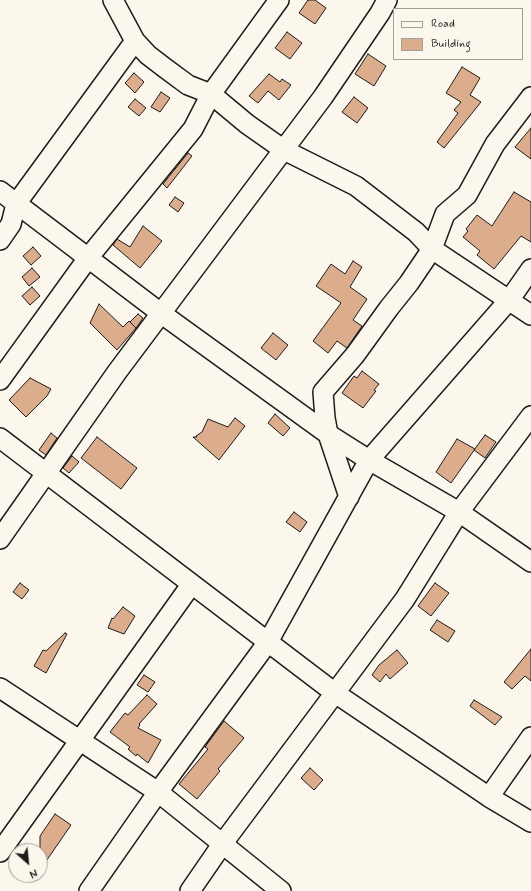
<!DOCTYPE html>
<html>
<head>
<meta charset="utf-8">
<style>
	body { margin:0 }
	#map { position:relative; width:531px; height:891px; overflow:hidden; background:#fbf7ec; font-family:Mynerve,sans-serif }
	canvas { display:block }
	.legend { position:absolute; left:393px; top:8px; width:130px; height:52px; box-sizing:border-box; background:#fbf7ec; border:1px solid #a29f99; margin:0; padding:5px 7px; list-style:none; font-size:12px; color:#1c1c1c }
	.legend li { display:flex; align-items:center; gap:8px; height:20px }
	.legend b { width:20px; border:1px solid #a29f99 }
	.north { position:absolute; left:8px; top:843px; width:40px; height:40px; box-sizing:border-box; background:#fbf7ec; border:1px solid #a29f99; border-radius:50%; rotate:153deg; font-size:11px; font-weight:700; line-height:16px; text-align:center; color:#1c1c1c }
	.north::after { content:''; display:block; margin:auto; width:14px; height:18px; background:#1c1c1c; clip-path:polygon(50% 0,100% 100%,50% 72%,0 100%) }
</style>
</head>
<body>
<div id="map">
<canvas width="531" height="891"></canvas>
<ul class="legend">
<li><b style="height:5px;background:#fbf7ec"></b>Road</li>
<li><b style="height:11px;background:#dbad8c"></b>Building</li>
</ul>
<div class="north">N</div>
</div>
<script>
const context = document.querySelector('canvas').getContext('2d');
context.lineJoin = 'round';
function fill(path, color) {
  context.fillStyle = color;
  context.fill(path, 'evenodd');
}
function shape(rows) {
  const path = new Path2D();
  for (const r of rows) {
    path.moveTo(r[0], r[1]);
    for (let i = 2; i < r.length; i += 2) path.lineTo(r[i], r[i + 1]);
  }
  return path;
}
function strokePath(path, color, width, dash) {
  context.strokeStyle = color;
  context.lineWidth = width;
  context.lineCap = dash ? 'butt' : 'round';
  context.setLineDash(dash || []);
  context.stroke(path);
}
const building = shape([
	[308,0,315,0,326,8,315,24,299,13,308,0],
	[287,32,302,43,290,59,275,48,287,32],
	[368,54,386,66,374,86,355,74,368,54],
	[462,67,480,78,470,95,481,102,444,148,437,142,458,113,454,110,461,102,446,93,462,67],
	[134,73,144,82,135,93,125,83,134,73],
	[269,74,280,82,282,79,291,85,279,100,268,91,258,103,249,96,269,74],
	[161,92,170,98,160,112,151,107,161,92],
	[354,97,368,108,357,123,342,112,354,97],
	[135,99,146,108,139,116,128,107,135,99],
	[531,128,531,159,515,147,531,128],
	[188,153,192,156,167,188,163,184,188,153],
	[514,192,531,202,531,242,521,236,494,269,477,255,480,251,463,237,468,231,466,229,477,215,492,226,514,192],
	[175,197,184,203,178,212,169,205,175,197],
	[143,226,162,241,140,268,113,245,117,239,130,247,143,226],
	[33,247,41,256,31,265,23,256,33,247],
	[353,261,362,267,350,287,367,299,353,320,362,326,347,348,337,341,328,353,313,341,341,303,316,286,331,264,345,274,353,261],
	[32,268,40,277,29,286,22,277,32,268],
	[32,287,40,296,30,305,22,296,32,287],
	[99,304,123,327,129,321,136,328,117,350,90,323,99,304],
	[138,314,143,318,136,328,130,322,138,314],
	[273,333,288,345,276,360,261,348,273,333],
	[362,371,379,384,374,390,376,391,363,408,342,393,354,376,357,378,362,371],
	[30,378,51,389,47,396,26,417,9,400,30,378],
	[275,414,290,428,283,436,268,423,275,414],
	[235,418,245,426,219,460,193,437,197,437,196,436,202,432,208,419,228,427,235,418],
	[51,433,57,438,46,455,39,450,51,433],
	[485,435,496,442,485,458,474,450,485,435],
	[97,437,137,468,121,489,81,458,97,437],
	[457,439,475,449,451,483,436,472,457,439],
	[72,456,79,462,69,473,63,468,72,456],
	[294,512,307,522,300,532,286,522,294,512],
	[20,583,29,590,22,599,13,592,20,583],
	[435,583,449,593,431,616,418,606,435,583],
	[123,607,135,616,124,634,108,628,112,618,113,619,123,607],
	[437,620,455,631,448,642,430,630,437,620],
	[65,633,67,634,46,673,34,666,43,650,46,651,65,633],
	[531,649,531,681,525,676,512,689,504,682,531,649],
	[397,650,408,663,390,679,386,674,380,682,372,675,379,665,397,650],
	[144,675,155,682,148,692,137,685,144,675],
	[147,695,157,704,139,724,140,725,138,728,161,740,148,763,137,754,136,756,128,749,130,747,110,732,125,713,128,715,147,695],
	[474,700,502,717,495,725,470,706,474,700],
	[224,721,244,738,218,769,220,771,197,799,179,784,208,749,205,747,224,721],
	[310,768,323,780,314,790,301,778,310,768],
	[55,814,71,825,40,870,40,836,55,814]
]);
fill(building, '#dbad8c');
strokePath(building, '#1c1c1c', 1);
const minor = shape([
	[113,0,135,41,148,55,165,68,188,85,211,94,247,124,284,150,356,186,416,232,432,249,531,315],
	[0,191,162,314,328,434,369,460,459,512,531,562],
	[0,240,11,224,16,204,135,41],
	[0,380,88,258,193,129,211,94,279,0],
	[0,438,335,693,489,797,531,822],
	[349,497,328,434,325,418,323,392,355,355,389,308,409,283,432,249,445,214,467,195,495,144,531,97],
	[0,539,117,372,323,97,380,13,387,0],
	[0,688,158,792,281,891],
	[489,797,531,737],
	[0,852,191,585],
	[89,891,158,792,268,642,369,460,510,299,531,269],
	[190,891,223,843,405,599,459,512,531,416]
]);
strokePath(minor, '#1c1c1c', 22);
strokePath(minor, '#fbf7ec', 19);
</script>
</body>
</html>
